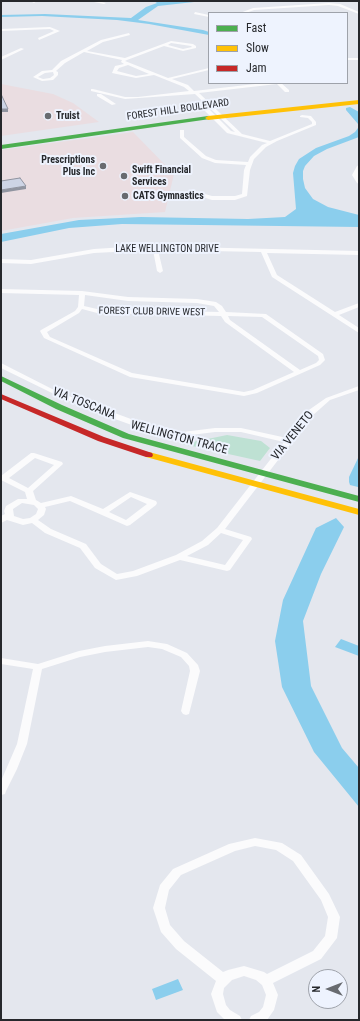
<!DOCTYPE html>
<html>
<head>
<meta charset="utf-8">
<style>
	body { margin:0 }
	#map { position:relative; width:360px; height:1021px; overflow:hidden; background:#e4e7ee; font-family:"Roboto Condensed",sans-serif }
	canvas { display:block }
	.frame { position:absolute; inset:0; border:2px solid #26282c; pointer-events:none }
	.legend { position:absolute; left:208px; top:12px; width:140px; height:72px; box-sizing:border-box; background:#eef3fe; border:1px solid #9ea2aa; margin:0; padding:5px 7px; list-style:none; font-size:12px; color:#26282c }
	.legend li { display:flex; align-items:center; gap:8px; height:20px }
	.legend b { width:20px; border:1px solid #9ea2aa }
	.north { position:absolute; left:308px; top:969px; width:40px; height:40px; box-sizing:border-box; background:#eef3fe; border:1px solid #9ea2aa; border-radius:50%; rotate:270deg; font-size:11px; font-weight:700; line-height:16px; text-align:center; color:#26282c }
	.north::after { content:''; display:block; margin:auto; width:14px; height:18px; background:#686b70; clip-path:polygon(50% 0,100% 100%,50% 72%,0 100%) }
</style>
</head>
<body>
<div id="map">
<canvas width="360" height="1021"></canvas>
<div class="frame"></div>
<ul class="legend">
<li><b style="height:5px;background:#4caf50"></b>Fast</li>
<li><b style="height:5px;background:#ffc107"></b>Slow</li>
<li><b style="height:5px;background:#c62828"></b>Jam</li>
</ul>
<div class="north">N</div>
</div>
<script>
const context = document.querySelector('canvas').getContext('2d');
context.lineJoin = 'round';
function fill(path, color) {
  context.fillStyle = color;
  context.fill(path, 'evenodd');
}
function shape(rows) {
  const path = new Path2D();
  for (const r of rows) {
    path.moveTo(r[0], r[1]);
    for (let i = 2; i < r.length; i += 2) path.lineTo(r[i], r[i + 1]);
  }
  return path;
}
function strokePath(path, color, width, dash) {
  context.strokeStyle = color;
  context.lineWidth = width;
  context.lineCap = dash ? 'butt' : 'round';
  context.setLineDash(dash || []);
  context.stroke(path);
}
function label(font, color, halo, rows, align = 'center') {
  context.font = font + ' "Roboto Condensed",sans-serif';
  context.lineWidth = 4;
  context.setLineDash([]);
  context.textBaseline = 'middle';
  context.strokeStyle = halo;
  context.fillStyle = color;
  for (const [text, x, y, turn = 0] of rows) {
    context.save();
    context.translate(x, y);
    context.rotate((+turn || 0) * Math.PI / 180);
    context.textAlign = isNaN(turn) ? turn : align;
    if (halo) context.strokeText(text, 0, 0);
    context.fillText(text, 0, 0);
    context.restore();
  }
}
fill(shape([
	[1,84,53,94,73,103,99,122,1,136],
	[133,132,174,174,165,212,73,218,1,231,1,150]
]), '#eadde1');
fill(shape([
	[227,435,261,441,270,448,260,461,183,444]
]), '#bee1d3');
fill(shape([
	[154,1,203,1,158,6,138,20,203,30,209,32,209,35,149,24,117,20,42,16,1,17,1,15,45,14,131,18,146,7,157,3],
	[350,107,359,112,359,137,327,149,314,156,305,166,303,171,303,179,305,188,313,199,328,207,359,215,359,227,122,224,69,228,1,242,1,234,79,220,141,217,248,219,285,217,296,209,293,173,295,166,299,159,316,148,349,136,355,132,358,128,358,124,346,110,346,108],
	[359,456,359,487,358,487,350,485,349,482,349,477],
	[336,518,344,527,321,574,303,621,311,686,342,748,359,768,359,807,314,752,282,687,275,641,283,600,316,528],
	[341,639,359,646,359,656,335,647],
	[178,979,183,990,156,1000,152,989]
]), '#8bceed');
fill(shape([
	[33,1,37,1,34,3,32,2,33,1],
	[89,1,98,1,106,3,104,4,89,1],
	[329,3,340,4,359,12,359,14,338,6,329,5,254,10,246,13,240,13,253,8,329,3],
	[195,12,209,15,209,17,194,14,195,12],
	[50,27,60,31,39,40,38,38,54,31,50,29,1,31,1,29,50,27],
	[129,33,130,35,103,42,87,51,125,58,171,41,193,44,196,46,196,48,183,51,164,46,127,60,125,61,168,78,209,68,209,70,172,79,188,85,194,91,264,83,281,83,289,90,289,92,285,92,277,84,199,93,242,134,270,141,312,124,312,122,308,118,300,117,300,116,302,115,311,116,316,122,316,125,277,141,266,147,254,159,250,170,247,196,235,200,212,200,196,195,196,193,198,192,212,196,235,196,242,194,244,170,246,165,215,163,202,158,180,138,180,130,184,130,184,137,206,156,216,160,248,162,250,157,262,145,267,143,227,133,198,104,198,102,202,102,231,131,235,132,195,94,125,99,91,91,91,89,93,89,125,97,138,97,189,91,184,87,154,75,136,78,112,73,115,66,124,64,121,62,122,60,84,52,65,63,56,71,58,72,58,75,53,80,42,81,33,77,42,71,52,70,61,61,101,40,129,33],
	[171,43,191,46,192,47,183,49,168,45,171,43],
	[128,65,149,74,136,76,117,71,119,68,128,65],
	[53,72,54,75,50,78,43,79,38,77,45,73,53,72],
	[21,48,24,49,1,60,1,57,21,48],
	[347,58,359,58,359,60,347,60,347,58],
	[97,94,101,94,116,104,112,105,97,96,97,94],
	[359,165,358,175,359,184,357,183,352,175,357,166,359,165],
	[141,246,359,251,359,255,267,253,277,275,335,312,359,303,359,307,339,315,359,328,359,333,272,277,261,252,158,250,163,271,160,273,157,271,153,250,94,253,31,264,1,263,1,259,31,260,94,249,141,246],
	[1,289,82,291,128,297,197,299,216,302,222,306,226,312,266,314,323,354,325,360,320,365,257,393,244,396,130,377,44,338,40,331,41,330,75,311,78,307,79,295,1,293,1,289],
	[85,295,128,301,197,303,214,306,219,312,97,309,84,306,85,295],
	[82,309,97,313,221,316,225,322,294,372,253,390,244,392,132,373,50,337,47,332,79,313,82,309],
	[228,316,262,317,318,356,319,360,316,363,300,370,230,320,228,316],
	[1,363,58,392,93,405,158,429,183,432,215,428,241,428,287,438,306,412,326,398,359,386,359,390,330,400,312,416,225,529,251,537,252,539,230,570,227,571,180,560,137,576,116,580,95,568,80,548,45,533,32,523,23,525,7,520,1,523,1,516,5,514,4,511,6,506,18,499,27,499,25,492,1,480,1,476,31,453,34,453,62,462,63,464,33,491,36,500,41,503,71,496,103,509,130,492,156,501,157,503,156,505,130,525,127,526,70,501,45,507,46,509,44,515,38,520,51,529,86,544,101,564,117,574,133,571,176,555,202,541,217,528,284,442,241,432,215,432,183,436,154,433,87,409,54,394,1,368,1,363],
	[35,458,54,465,28,488,9,478,35,458],
	[131,497,147,504,126,520,109,512,131,497],
	[22,503,34,505,38,509,36,514,30,518,23,519,14,516,13,509,22,503],
	[221,533,243,540,225,565,187,556,208,545,221,533],
	[148,641,167,644,187,653,198,665,200,671,189,714,186,715,183,714,181,711,190,671,189,666,181,657,162,649,148,647,105,652,80,657,42,669,27,744,17,769,6,791,5,794,1,795,1,781,17,744,33,669,1,664,1,658,38,664,79,651,105,646,148,641],
	[255,838,282,843,301,855,329,894,340,917,337,938,321,959,273,983,278,995,274,1010,267,1020,249,1020,251,1016,259,1012,263,1007,266,995,262,985,256,980,244,976,232,980,224,988,223,994,226,1005,230,1010,240,1016,242,1020,225,1020,217,1012,211,994,216,981,176,949,161,932,153,908,160,885,173,869,229,844,255,838],
	[255,846,276,850,293,861,321,900,328,917,325,936,313,951,267,974,264,972,244,966,228,970,223,972,184,941,170,925,165,908,169,890,181,875,235,851,255,846]
]), '#fbfbfc');
fill(shape([
	[208,116,210,117,210,119,1,149,1,145,208,116],
	[1,376,62,405,129,434,359,496,359,502,123,438,56,409,1,381,1,376]
]), '#4caf50');
fill(shape([
	[359,100,359,104,208,120,205,118,208,116,359,100],
	[149,452,359,509,359,515,146,457,145,455,149,452]
]), '#ffc107');
fill(shape([
	[1,394,104,437,152,453,153,455,152,457,146,457,98,441,1,399,1,394]
]), '#c62828');
fill(shape([
	[1,109,8,109,8,112,1,112],
	[26,186,26,189,1,193,1,190]
]), '#9094a0');
const building = shape([
	[1,94,8,109,1,109,1,94],
	[20,178,26,186,1,190,1,181,20,178]
]);
fill(building, '#cdd4e5');
strokePath(building, '#9094a0', 1);
for (const [x, y, r, color] of [
	[48,116,4,"#686b70"],
	[103,166,4,"#686b70"],
	[124,176,4,"#686b70"],
	[125,196,4,"#686b70"]
]) {
  const dot = new Path2D();
  dot.arc(x, y, r, 0, 2 * Math.PI);
  context.fillStyle = color;
  context.fill(dot);
  strokePath(dot, '#eef3fe', 1.5);
}
label('10px', '#26282c', '#eef3fe', [
	["FOREST HILL BOULEVARD",178,110,-8],
	["LAKE WELLINGTON DRIVE",167,249],
	["FOREST CLUB DRIVE WEST",152,312,1]
]);
label('bold 10px', '#26282c', '#eef3fe', [
	["Truist",56,116],
	["Prescriptions",95,160,"right"],
	["Plus Inc",95,172,"right"],
	["Swift Financial",132,170],
	["Services",132,182],
	["CATS Gymnastics",133,196]
], 'left');
label('12px', '#26282c', '#eef3fe', [
	["VIA TOSCANA",84,404,22],
	["VIA VENETO",293,436,-51],
	["WELLINGTON TRACE",179,438,15]
]);
</script>
</body>
</html>
